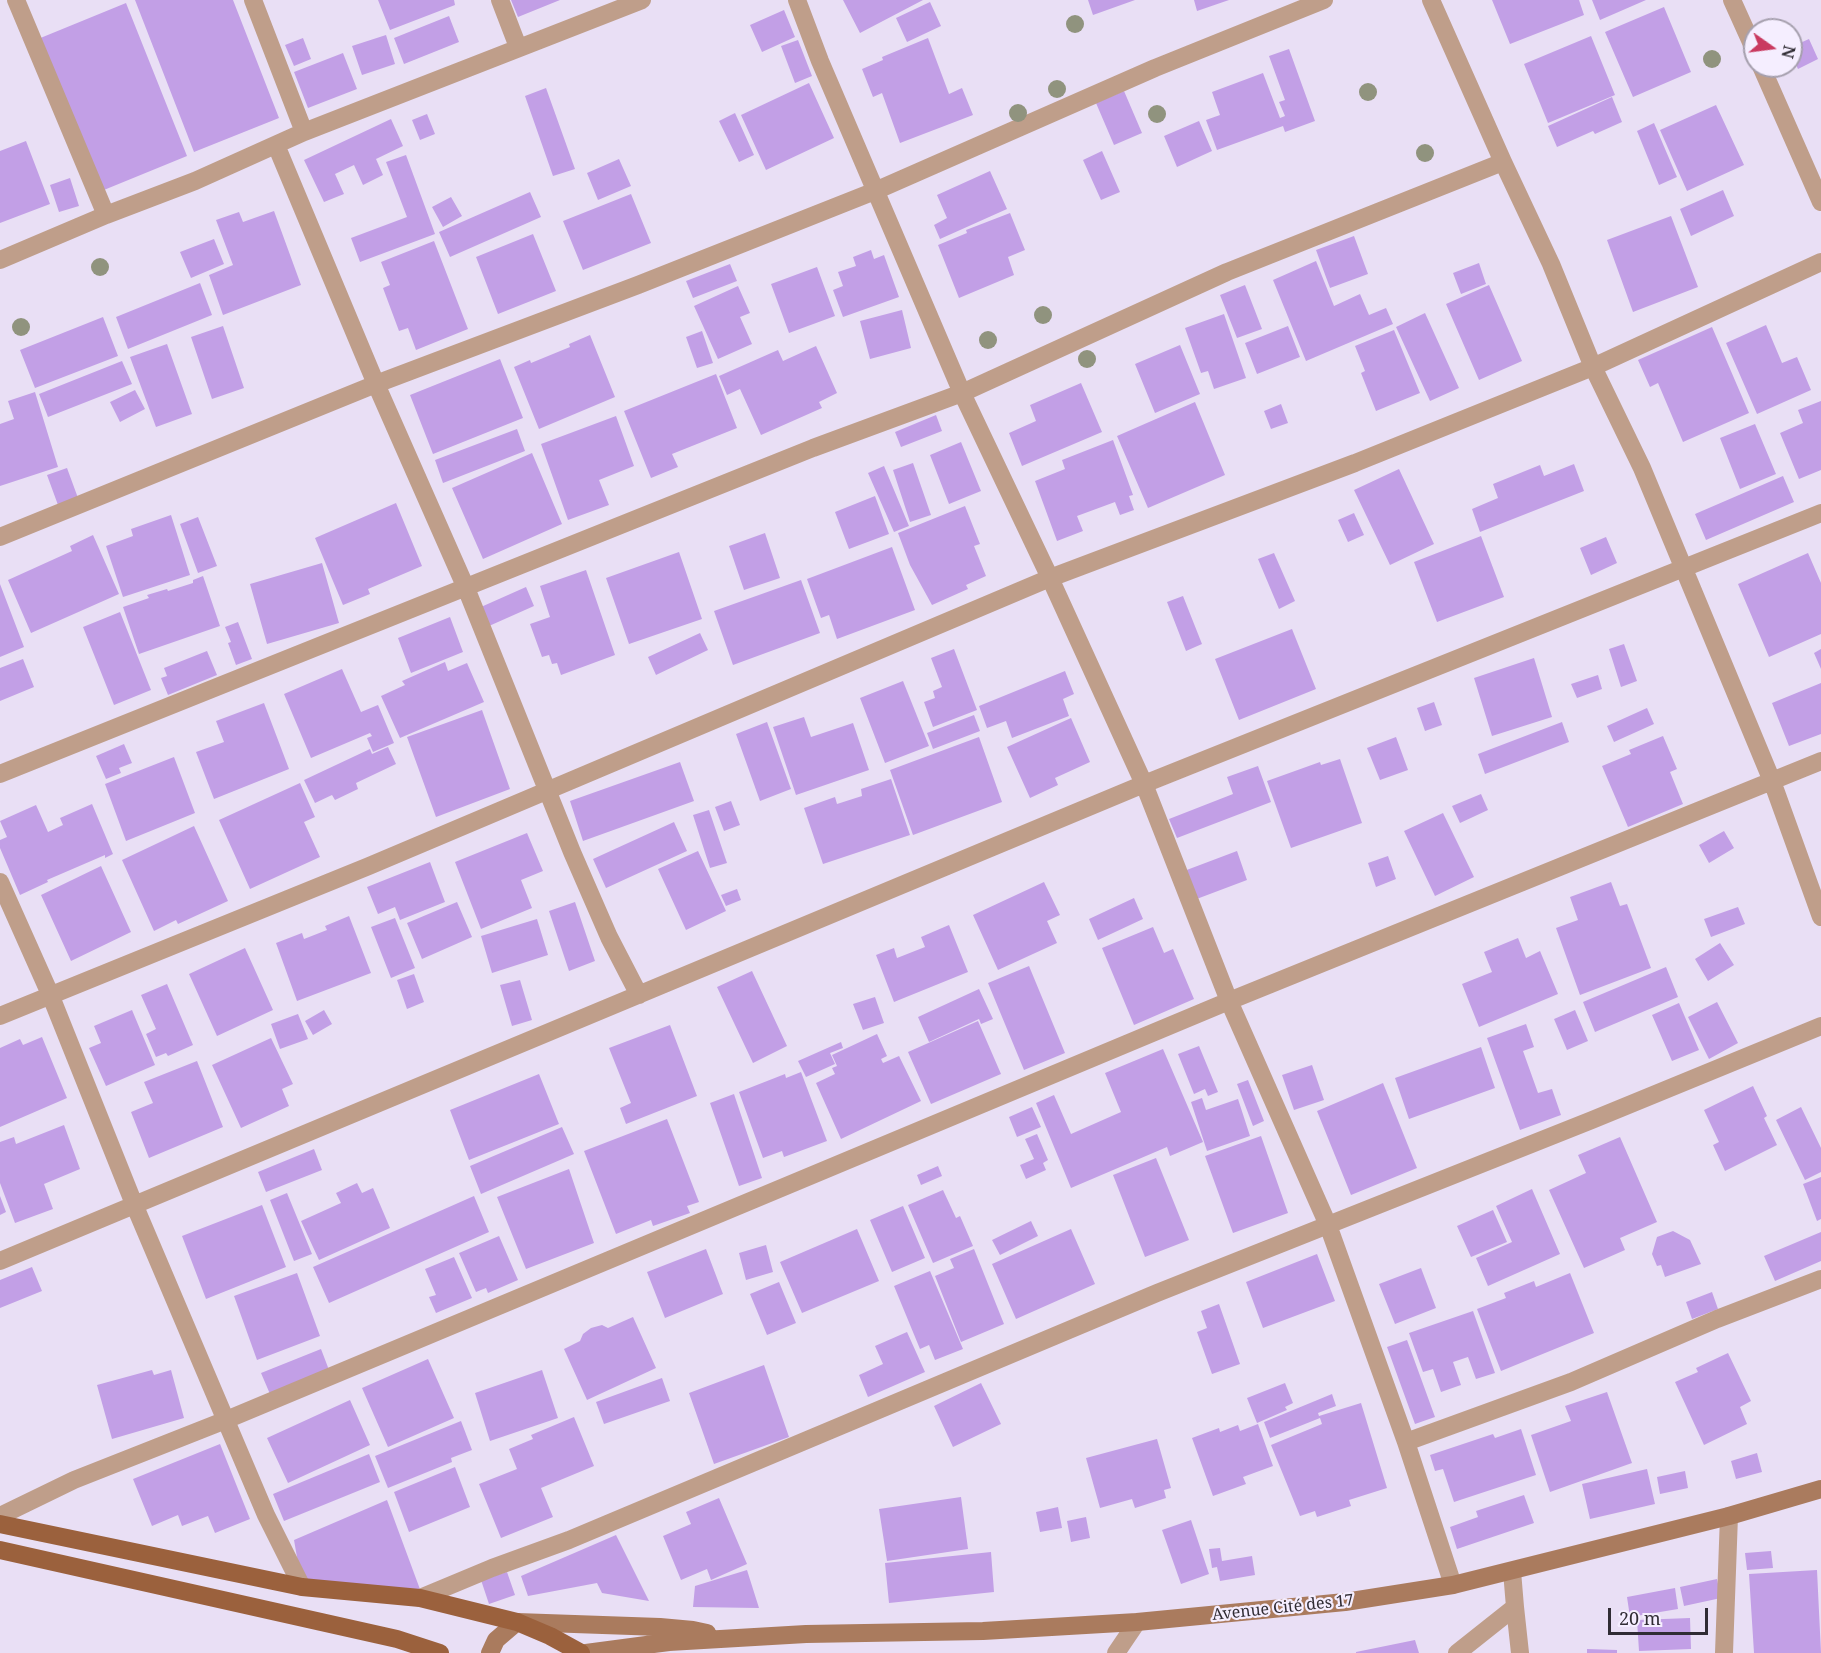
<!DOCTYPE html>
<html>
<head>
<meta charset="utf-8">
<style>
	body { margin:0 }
	#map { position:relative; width:1821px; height:1653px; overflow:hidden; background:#e9dff5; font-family:"Noto Serif",serif }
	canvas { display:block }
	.north { position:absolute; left:1743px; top:18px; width:60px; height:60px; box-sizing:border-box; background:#f5eeff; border:2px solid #a6a0ae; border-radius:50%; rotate:104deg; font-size:16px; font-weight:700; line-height:24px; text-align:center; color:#302c34 }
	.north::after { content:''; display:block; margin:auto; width:21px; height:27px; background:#c93a60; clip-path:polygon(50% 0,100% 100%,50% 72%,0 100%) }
	.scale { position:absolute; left:1608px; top:1608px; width:100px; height:27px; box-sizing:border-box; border:3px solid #302c34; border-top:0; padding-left:8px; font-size:18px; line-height:21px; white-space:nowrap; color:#302c34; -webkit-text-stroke:4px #f5eeff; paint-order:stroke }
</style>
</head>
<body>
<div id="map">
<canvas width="1821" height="1653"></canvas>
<div class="north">N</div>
<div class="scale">20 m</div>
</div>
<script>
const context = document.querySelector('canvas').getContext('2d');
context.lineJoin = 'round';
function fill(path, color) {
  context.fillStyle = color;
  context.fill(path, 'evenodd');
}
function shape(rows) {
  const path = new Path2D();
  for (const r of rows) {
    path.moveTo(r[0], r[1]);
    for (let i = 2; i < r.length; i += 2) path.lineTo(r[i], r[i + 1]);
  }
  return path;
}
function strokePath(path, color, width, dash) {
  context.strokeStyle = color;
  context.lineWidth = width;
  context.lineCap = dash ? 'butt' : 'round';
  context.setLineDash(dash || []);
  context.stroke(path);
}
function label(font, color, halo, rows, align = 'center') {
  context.font = font + ' "Noto Serif",serif';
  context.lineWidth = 4.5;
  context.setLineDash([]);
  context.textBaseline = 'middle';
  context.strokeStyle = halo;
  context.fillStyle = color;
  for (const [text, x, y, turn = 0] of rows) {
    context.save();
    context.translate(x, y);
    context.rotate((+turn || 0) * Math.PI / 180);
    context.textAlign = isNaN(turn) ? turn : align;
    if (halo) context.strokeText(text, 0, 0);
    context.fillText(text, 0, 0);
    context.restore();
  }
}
fill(shape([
	[135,0,233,0,279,118,194,152],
	[378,0,454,0,455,5,390,30],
	[511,0,560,0,518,17],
	[843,0,923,0,860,33],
	[1088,0,1135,0,1093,15],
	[1194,0,1229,0,1197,11],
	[1492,0,1579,0,1584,15,1510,44],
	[1592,0,1646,0,1600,20],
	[930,2,941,26,907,42,896,18],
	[126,3,187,156,99,192,38,39],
	[1664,7,1691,72,1633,97,1605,32],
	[784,10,795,37,762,52,750,25],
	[449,16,459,42,404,64,394,38],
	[386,35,395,64,362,75,352,46],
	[1591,36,1615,95,1548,123,1524,64],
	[303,38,311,59,294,66,285,45],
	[928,38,949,94,962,88,973,115,900,143,882,93,873,97,862,69,883,60,882,57],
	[1809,39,1818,59,1798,69,1791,54,1791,47],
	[798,40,812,76,795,83,781,46],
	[1289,49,1315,121,1285,132,1283,126,1217,150,1206,120,1220,115,1212,92,1263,73,1280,118,1285,116,1279,102,1285,100,1269,56],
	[343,53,357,89,308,108,294,72],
	[809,83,834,138,766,170,741,115],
	[546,88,575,169,553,176,525,96],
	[1124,91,1142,133,1114,145,1096,103],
	[1612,97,1622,122,1595,134,1593,131,1557,147,1548,126],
	[1716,105,1744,165,1687,191,1660,130],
	[735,113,754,155,739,162,719,121],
	[427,114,435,134,420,140,412,120],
	[391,119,403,146,376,159,383,175,363,185,354,165,335,174,344,194,324,202,304,160],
	[1199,121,1212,151,1177,167,1164,136],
	[1654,123,1677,177,1659,185,1637,131],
	[26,141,50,204,0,223,0,151],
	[1102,151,1120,192,1101,200,1083,160],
	[406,155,435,234,360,262,351,238,407,217,386,162],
	[619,159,631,186,598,200,587,173],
	[990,171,1007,209,940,239,934,225,947,218,937,195],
	[70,178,79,206,59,212,50,185],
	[1723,190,1734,216,1691,236,1680,209],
	[530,192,541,217,450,257,439,232],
	[631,194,651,243,583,270,563,221],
	[451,197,462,216,443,227,432,207],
	[274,211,301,285,223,315,209,275,233,265,216,220,239,212,243,222],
	[1010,213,1025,250,1008,257,1014,275,959,298,938,245,967,233,966,230],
	[1671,216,1698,287,1633,312,1607,240],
	[533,234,556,291,498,314,476,257],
	[1354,236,1368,274,1330,288,1316,250],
	[214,239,224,264,191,278,180,252],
	[434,241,468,329,416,350,408,328,399,331,383,288,390,285,381,262],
	[871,250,874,259,884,255,899,297,843,317,833,290,843,286,838,272,856,266,853,257],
	[1316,261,1334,306,1360,294,1369,315,1386,308,1393,324,1306,361,1273,280],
	[1479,263,1486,284,1461,294,1453,273],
	[730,264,737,281,693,298,686,281],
	[817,267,835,316,789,333,771,284],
	[200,283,212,315,128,349,116,317],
	[1245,285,1262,329,1237,338,1220,295],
	[1489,285,1522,361,1479,380,1446,304],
	[738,286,750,313,740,317,752,344,718,359,694,306],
	[902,310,911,348,870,359,860,321],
	[1425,313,1459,388,1430,401,1396,327],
	[1224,314,1246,378,1214,389,1208,371,1201,373,1185,328],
	[103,317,118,356,35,388,20,350],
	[1766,325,1782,363,1797,357,1811,390,1757,414,1726,343],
	[223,326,244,388,212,399,191,337],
	[1288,326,1300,357,1257,374,1245,343],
	[1712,327,1749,413,1683,442,1658,383,1650,387,1638,360],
	[1394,330,1420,393,1376,411,1361,373,1365,371,1355,346],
	[702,331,713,363,697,368,686,337],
	[590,335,615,397,539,429,514,367,530,360,531,363,570,347,569,344],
	[167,344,192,414,156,427,130,357],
	[1180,345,1200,394,1155,413,1135,364],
	[816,346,837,393,819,402,822,408,761,435,740,389,727,395,719,376,778,350,783,361],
	[500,359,523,418,433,454,410,395],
	[122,361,132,384,48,417,39,394],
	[716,374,737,428,672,454,678,467,651,478,624,411],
	[1081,383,1102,432,1022,466,1009,433,1036,421,1030,405],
	[135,390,145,409,120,422,110,402],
	[35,392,58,467,0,486,0,424,14,419,8,401],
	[1821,401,1821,470,1799,479,1780,433,1803,423,1798,410],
	[1195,402,1225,475,1148,508,1117,436],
	[1281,404,1288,423,1271,429,1264,411],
	[936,415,942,431,901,447,895,432],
	[616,416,634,466,599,480,609,505,568,520,541,444],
	[1755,424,1776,474,1740,489,1720,438],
	[517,429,525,451,443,483,435,460],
	[1113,440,1133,495,1129,496,1134,510,1120,515,1115,502,1077,516,1083,531,1057,541,1035,481,1065,469,1062,460],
	[961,442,981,491,949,504,930,455],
	[532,453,562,524,483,559,452,488],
	[913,463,931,515,910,522,893,470],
	[1574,464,1584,491,1480,532,1472,509,1498,498,1493,484,1540,465,1544,476],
	[884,466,909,526,894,532,868,473],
	[67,468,78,498,58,505,47,475],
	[1399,469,1434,544,1390,565,1354,490],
	[1783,476,1794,502,1706,540,1695,514],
	[875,496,889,534,849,549,835,512],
	[396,503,422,566,368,589,370,594,343,605,315,538],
	[965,506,980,544,974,546,986,576,966,585,968,589,932,605,910,565,898,533],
	[1354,513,1364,535,1348,542,1338,520],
	[171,515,190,575,123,597,106,546,133,536,131,529],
	[198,517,217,566,198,573,180,524],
	[765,533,780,578,744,590,729,546],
	[93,535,119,594,31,633,8,580,72,551,70,546],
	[1481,536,1504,597,1437,622,1414,562],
	[1606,537,1617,563,1591,575,1580,548],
	[892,547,915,610,837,639,829,615,821,618,807,579],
	[679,552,702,619,629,644,606,578],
	[1274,553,1295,601,1279,609,1258,559],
	[1808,553,1821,583,1821,634,1769,657,1738,584],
	[322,563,339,623,267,644,250,584],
	[586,570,615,655,561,675,557,663,552,664,549,655,542,657,530,624,550,617,540,586],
	[203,576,220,626,139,654,123,607,149,598,147,595,167,589,168,591,193,583,193,580],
	[801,580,820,633,733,665,714,611],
	[0,584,24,647,0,657],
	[526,587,534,606,489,626,481,607],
	[1183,596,1202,644,1186,651,1167,602],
	[120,612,151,690,114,705,83,627],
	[450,617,463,652,411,673,398,638],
	[238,622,252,659,236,665,228,643,231,642,225,627],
	[1292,629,1316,689,1239,720,1215,659],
	[700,633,708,650,656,675,648,657],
	[1624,644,1637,681,1621,687,1609,649],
	[954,649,977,710,933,727,924,702,935,698,933,691,942,687,931,658],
	[1821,649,1821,669,1814,653],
	[207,651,217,675,168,695,161,678,167,676,164,668],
	[1534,658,1552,717,1492,736,1474,678],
	[23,659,34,687,0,701,0,668],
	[445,662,448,671,467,663,484,702,400,738,381,696,405,685,402,681],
	[342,669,361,712,378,705,394,743,373,752,367,738,372,736,370,733,311,758,284,694],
	[1065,671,1074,694,1063,699,1069,716,1012,738,1006,721,987,728,979,706],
	[1598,675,1602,689,1577,698,1571,684],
	[903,681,929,746,885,763,860,698],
	[1821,683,1821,734,1789,746,1772,703],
	[1434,702,1442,725,1425,731,1417,708],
	[264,703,289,769,214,799,196,752,224,742,216,721],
	[1647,708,1654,724,1614,742,1607,726],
	[482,710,510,789,436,817,407,737],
	[974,715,980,731,933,749,927,733],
	[804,717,811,737,853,723,869,770,796,795,773,727],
	[1071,718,1090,762,1055,778,1058,785,1030,798,1007,747],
	[767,722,791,789,760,801,736,734],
	[1562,722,1569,742,1485,774,1478,754],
	[1663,736,1677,769,1670,772,1683,804,1628,827,1602,766,1631,754,1629,750],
	[979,737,1002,802,913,835,890,770],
	[1396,737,1408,770,1380,780,1367,748],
	[124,744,132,763,119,768,121,773,106,779,96,756],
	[388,747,396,764,356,783,358,789,335,800,332,795,315,803,304,780,370,749,372,754],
	[174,757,195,813,126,841,105,784],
	[1340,759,1362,823,1291,848,1267,781,1320,762,1321,765],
	[680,762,694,801,583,841,570,801],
	[1258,766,1271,802,1177,838,1169,819,1233,794,1227,777],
	[891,779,910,835,823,864,804,808,835,797,837,804,862,796,861,789],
	[300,783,315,817,304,822,320,857,250,889,219,820],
	[1481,794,1488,810,1460,823,1452,806],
	[731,801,740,825,724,831,715,807],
	[92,804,113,854,105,858,105,855,47,880,48,882,20,895,0,848,0,840,7,837,0,821,36,805,48,832,63,825,60,818],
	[709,810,727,863,710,868,693,815],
	[1443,813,1474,877,1435,896,1404,831],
	[674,822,687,851,606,888,593,859],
	[194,826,228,901,178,924,176,920,154,931,122,860],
	[1724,831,1734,848,1709,863,1699,845],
	[527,833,543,871,521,880,532,908,481,929,455,862],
	[698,851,726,911,686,930,658,869],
	[1237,851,1247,880,1194,900,1184,871],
	[1388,856,1396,879,1376,887,1368,863],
	[430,862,445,902,400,920,395,907,378,914,367,887],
	[101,866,131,932,71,961,41,895],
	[1044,882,1060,915,1047,921,1057,943,998,970,973,915],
	[1611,882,1620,906,1627,904,1651,968,1580,995,1556,928,1578,920,1570,897],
	[737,889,741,900,726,906,721,895],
	[1134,898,1143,919,1098,940,1089,919],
	[457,902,472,937,422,959,407,923],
	[575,902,595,961,569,971,549,911],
	[1738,907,1745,924,1711,937,1704,919],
	[349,916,371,973,297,1001,276,943,302,933,304,939,327,930,325,926],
	[395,918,415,968,391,978,371,927],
	[537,919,548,955,492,973,481,936],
	[949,925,968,972,894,1002,876,955,894,948,897,958,925,947,921,937],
	[1153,927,1164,953,1173,949,1194,999,1134,1025,1102,948],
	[1518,938,1526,958,1540,951,1558,994,1479,1027,1462,984,1492,972,1484,952],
	[1720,943,1734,965,1708,981,1695,959],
	[245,948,273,1010,217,1036,189,974],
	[1029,966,1065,1053,1024,1070,988,983],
	[1666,967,1678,997,1595,1032,1583,1002],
	[752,971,787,1046,753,1063,717,987],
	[414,974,424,1002,407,1009,397,980],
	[520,980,532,1020,512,1026,500,985],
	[167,984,193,1045,168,1056,166,1053,156,1057,146,1034,156,1029,141,995],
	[979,989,993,1019,981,1024,979,1019,929,1042,918,1017],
	[875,997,884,1023,863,1030,853,1004],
	[1717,1002,1738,1043,1709,1059,1688,1017],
	[1679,1003,1699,1050,1672,1061,1652,1015],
	[132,1010,155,1065,106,1086,89,1048,101,1043,94,1026],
	[324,1010,332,1024,313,1035,305,1021],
	[1575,1010,1588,1041,1567,1050,1554,1019],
	[298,1014,308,1039,280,1049,271,1024],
	[978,1021,1001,1074,931,1104,908,1052],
	[1526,1024,1534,1047,1523,1051,1538,1093,1552,1089,1561,1115,1520,1130,1487,1038],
	[670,1025,697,1096,626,1124,620,1108,631,1103,609,1048],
	[877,1034,887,1056,881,1059,883,1063,899,1056,921,1101,841,1139,816,1083,835,1074,832,1068,837,1066,832,1055],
	[42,1037,67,1098,0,1127,0,1048,20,1039,23,1045],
	[271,1038,293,1084,282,1089,289,1106,241,1128,212,1065],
	[841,1042,843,1048,830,1053,835,1064,806,1077,798,1061],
	[1199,1046,1218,1092,1208,1096,1205,1089,1194,1094,1178,1054],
	[1481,1047,1495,1088,1409,1119,1395,1078],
	[1163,1049,1203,1142,1170,1156,1167,1147,1071,1188,1036,1103,1054,1095,1071,1134,1121,1112,1105,1073],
	[197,1061,223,1127,149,1158,131,1112,153,1103,144,1082],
	[1312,1065,1324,1100,1294,1110,1282,1075],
	[801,1072,827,1141,784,1157,782,1151,763,1158,739,1092,785,1074,786,1078],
	[539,1074,559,1124,469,1160,450,1110],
	[1248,1080,1264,1121,1253,1126,1237,1084],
	[1383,1083,1417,1168,1351,1195,1317,1111],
	[1753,1086,1767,1116,1764,1118,1777,1145,1725,1171,1713,1145,1719,1142,1704,1110],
	[734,1094,762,1178,739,1186,710,1103],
	[1202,1098,1206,1110,1238,1099,1250,1136,1207,1151,1191,1102],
	[1032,1107,1041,1127,1017,1137,1009,1117],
	[1801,1107,1821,1148,1821,1172,1805,1180,1776,1120],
	[667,1119,699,1202,687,1206,690,1213,653,1226,651,1220,616,1234,584,1151],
	[64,1125,80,1169,44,1184,53,1209,15,1223,0,1183,0,1142,14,1137,16,1144],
	[562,1127,574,1154,481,1194,470,1166],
	[1037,1134,1048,1160,1043,1163,1046,1170,1026,1179,1020,1165,1034,1159,1025,1139],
	[1261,1136,1288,1213,1233,1233,1205,1156],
	[1620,1137,1657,1222,1620,1238,1625,1250,1584,1268,1549,1190,1586,1173,1578,1155],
	[314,1149,322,1170,266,1192,258,1172],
	[1156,1158,1189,1240,1145,1257,1113,1175],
	[938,1166,942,1176,921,1185,917,1175],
	[569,1169,594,1243,526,1269,497,1197],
	[1821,1177,1821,1219,1817,1221,1803,1184],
	[357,1183,362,1193,373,1188,390,1228,319,1260,301,1221,341,1203,336,1193],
	[1532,1189,1560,1254,1488,1286,1476,1258,1512,1242,1496,1206],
	[943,1190,956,1218,960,1216,973,1246,933,1263,908,1205],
	[287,1193,312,1254,294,1261,270,1200],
	[0,1196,6,1212,0,1215],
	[474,1196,489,1232,329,1303,313,1267],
	[262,1205,286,1267,206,1299,182,1236],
	[903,1206,925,1258,892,1272,870,1220],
	[1493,1210,1507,1242,1471,1257,1457,1226],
	[1031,1221,1038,1236,1000,1255,992,1240],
	[857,1229,879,1281,802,1313,780,1262],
	[1071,1229,1095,1284,1016,1319,992,1264],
	[1673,1231,1690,1240,1701,1264,1665,1277,1661,1265,1657,1266,1652,1254,1657,1237],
	[1821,1232,1821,1261,1775,1281,1764,1256],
	[499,1236,518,1280,488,1293,486,1288,476,1292,459,1253],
	[766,1245,773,1272,746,1280,739,1253],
	[706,1249,723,1294,665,1318,647,1272],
	[974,1249,1004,1324,961,1342,935,1276,954,1268,950,1259],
	[1317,1254,1335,1301,1263,1328,1246,1282],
	[454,1257,472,1298,436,1313,429,1297,436,1295,425,1269],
	[32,1267,42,1291,0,1308,0,1280],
	[1421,1268,1436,1308,1395,1324,1379,1284],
	[930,1271,963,1349,935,1360,929,1345,920,1349,894,1286],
	[297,1273,320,1336,257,1360,234,1296],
	[1570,1273,1594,1333,1501,1371,1477,1309,1506,1298,1504,1293,1534,1281,1536,1287],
	[779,1282,796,1323,767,1335,750,1294],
	[1712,1292,1718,1309,1692,1319,1686,1302],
	[1219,1304,1240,1364,1212,1374,1197,1332,1207,1328,1201,1311],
	[1473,1311,1495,1373,1476,1379,1468,1357,1453,1362,1461,1385,1441,1392,1433,1369,1423,1372,1409,1333],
	[633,1317,656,1368,587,1400,564,1349,580,1341,583,1334,591,1328,602,1325,608,1328],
	[907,1332,925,1372,868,1397,859,1375,883,1364,875,1346],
	[1407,1340,1435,1417,1415,1424,1387,1347],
	[321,1349,329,1370,270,1394,261,1373],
	[1728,1353,1751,1401,1740,1407,1747,1424,1704,1445,1675,1382,1698,1372,1696,1368],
	[428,1359,454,1418,388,1447,362,1388],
	[764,1365,789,1437,714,1464,689,1393],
	[152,1370,154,1375,171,1370,184,1418,112,1439,97,1385],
	[542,1370,558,1418,490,1441,475,1393],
	[662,1378,670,1401,604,1424,596,1402],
	[981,1383,1001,1424,953,1447,934,1406],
	[1285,1383,1293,1403,1285,1407,1287,1410,1257,1423,1247,1398],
	[1607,1392,1632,1463,1550,1492,1531,1435,1571,1421,1565,1406],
	[1332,1394,1336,1406,1318,1413,1319,1416,1361,1403,1387,1488,1349,1500,1351,1506,1317,1517,1315,1511,1300,1516,1271,1445,1322,1424,1320,1418,1270,1438,1264,1422],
	[350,1400,370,1445,288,1483,267,1438],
	[574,1417,594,1466,541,1488,553,1517,501,1538,479,1484,517,1469,509,1449,533,1439,531,1435],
	[461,1421,472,1450,451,1458,452,1462,388,1488,375,1456],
	[1258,1424,1273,1466,1243,1477,1246,1484,1213,1496,1192,1438,1219,1428,1220,1432,1238,1425,1240,1431],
	[1521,1429,1536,1475,1454,1502,1443,1469,1435,1471,1430,1455,1493,1434,1495,1438],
	[1157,1439,1171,1488,1164,1490,1166,1498,1135,1508,1132,1499,1100,1508,1086,1458],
	[220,1444,250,1519,215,1533,208,1516,182,1526,178,1515,152,1526,133,1479],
	[1757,1453,1762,1472,1736,1479,1731,1461],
	[369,1454,380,1482,284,1521,273,1494],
	[455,1467,470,1507,409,1532,394,1492],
	[1647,1469,1655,1504,1590,1519,1582,1484],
	[1685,1471,1688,1488,1660,1494,1657,1477],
	[1524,1495,1534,1523,1457,1549,1450,1527,1478,1517,1476,1511],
	[961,1497,968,1549,887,1561,879,1509],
	[719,1498,747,1564,711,1580,707,1569,681,1580,663,1536,691,1524,686,1512],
	[387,1500,421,1592,301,1580,294,1540],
	[1058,1507,1062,1528,1040,1532,1036,1512],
	[1086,1517,1090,1538,1071,1542,1067,1521],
	[1191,1520,1209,1574,1181,1584,1162,1530],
	[616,1535,649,1601,602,1593,597,1583,528,1596,521,1576],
	[1220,1548,1222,1561,1252,1556,1255,1575,1220,1581,1217,1567,1212,1568,1209,1549],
	[1771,1551,1773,1568,1747,1570,1745,1553],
	[991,1552,994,1592,889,1603,885,1563],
	[747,1570,759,1608,693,1607,695,1586],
	[1817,1570,1821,1653,1754,1653,1749,1574],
	[507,1572,515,1595,489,1604,481,1580],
	[1717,1579,1721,1598,1684,1606,1680,1587],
	[1675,1588,1678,1609,1630,1617,1627,1597],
	[1690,1618,1691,1649,1639,1651,1637,1620],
	[1415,1640,1419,1653,1356,1653,1356,1652],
	[1587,1649,1617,1650,1617,1653,1587,1653]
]), '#c29fe6');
strokePath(shape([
	[16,0,106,215],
	[253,0,304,132],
	[500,0,518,47],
	[797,0,820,61,962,393,1050,578,1144,784,1229,1001,1328,1225,1406,1442,1453,1585],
	[1431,0,1503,162,1551,264,1593,367,1642,468,1772,781,1821,917],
	[1732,0,1755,51],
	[1761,66,1821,202],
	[276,145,376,384,466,588,572,852,609,937,639,995],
	[0,260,106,215,195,181,304,132,642,0],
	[0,537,376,384,638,285,875,191,1155,68,1324,0],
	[0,774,813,448,962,393,1227,272,1503,162],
	[0,882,50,994,134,1204,266,1515,302,1587],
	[0,1016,369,866,1050,578,1355,463,1593,367,1821,262],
	[0,1261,1144,784,1821,513],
	[1406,1442,1571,1382,1717,1319,1821,1279],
	[0,1516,74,1480,226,1420,1229,1001,1821,761],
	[420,1598,492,1568,569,1540,1157,1293,1592,1120,1821,1026],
	[1515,1607,1520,1653],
	[1116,1653,1137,1622],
	[1457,1653,1515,1607,1512,1571],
	[1724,1653,1729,1516]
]), '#bf9e8a', 18);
strokePath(shape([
	[490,1653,496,1640,517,1622,660,1627,693,1630,707,1633],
	[586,1653,669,1642,806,1634,983,1631,1137,1622,1345,1602,1453,1585,1729,1516,1821,1489]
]), '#aa7b5e', 18);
strokePath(shape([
	[0,1524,302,1587,420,1598,517,1622,550,1636,581,1653],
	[0,1550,397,1639,440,1653]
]), '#9b613d', 18);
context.fillStyle = '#90937e';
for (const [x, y] of [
	[1075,24],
	[1712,59],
	[1057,89],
	[1368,92],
	[1018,113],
	[1157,114],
	[1425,153],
	[100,267],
	[1043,315],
	[21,327],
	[988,340],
	[1087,359]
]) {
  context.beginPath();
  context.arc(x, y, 9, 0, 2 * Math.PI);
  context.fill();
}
label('16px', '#302c34', '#f5eeff', [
	["Avenue Cité des 17",1283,1608,-6]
]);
</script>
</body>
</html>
